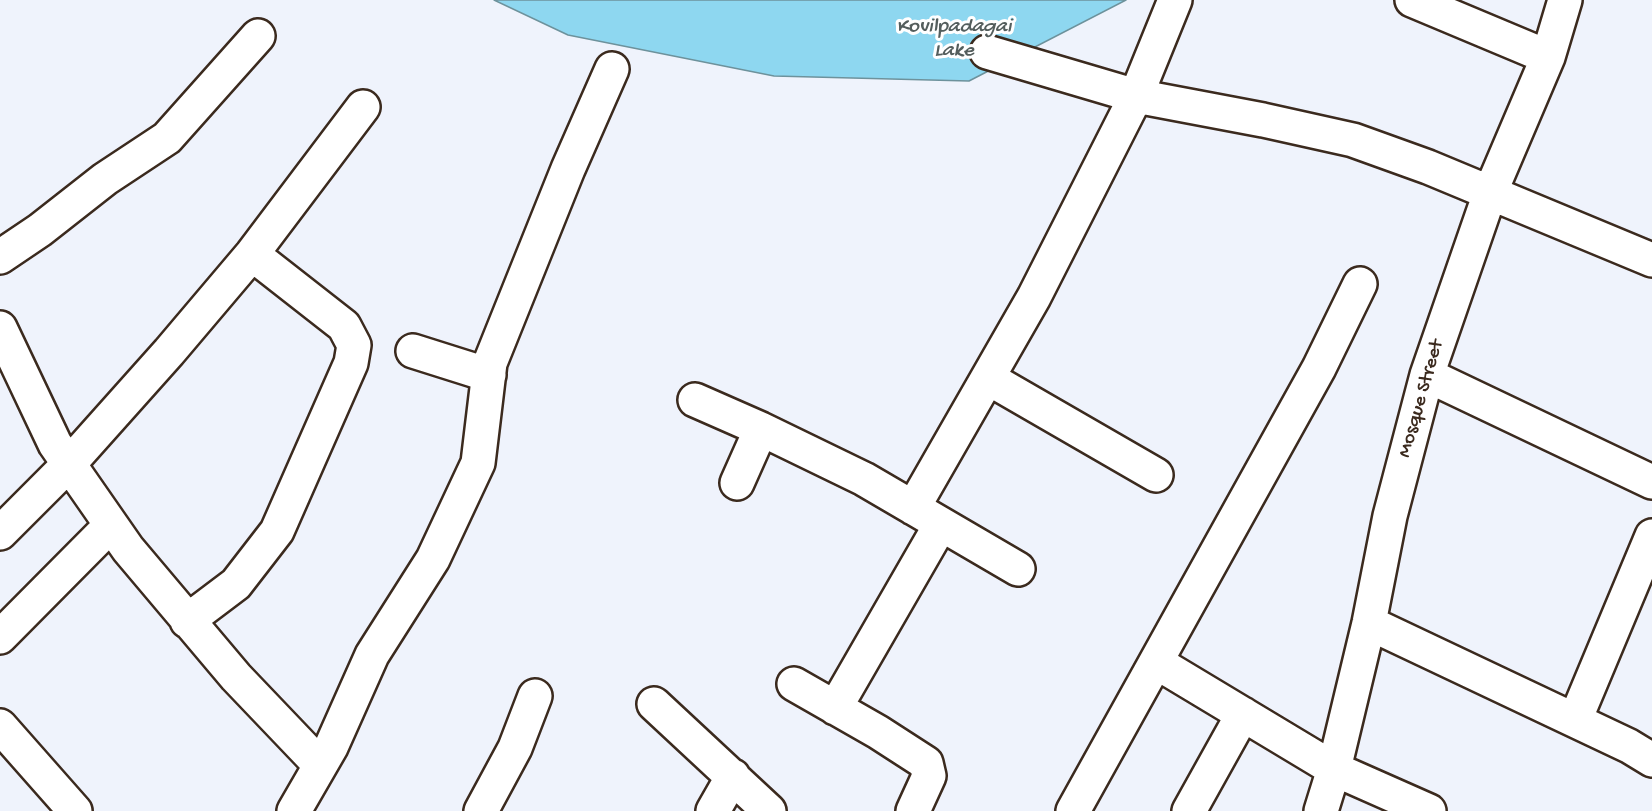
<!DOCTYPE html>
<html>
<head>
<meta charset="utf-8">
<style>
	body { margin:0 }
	canvas { display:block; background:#eff3fc }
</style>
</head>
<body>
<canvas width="1652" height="811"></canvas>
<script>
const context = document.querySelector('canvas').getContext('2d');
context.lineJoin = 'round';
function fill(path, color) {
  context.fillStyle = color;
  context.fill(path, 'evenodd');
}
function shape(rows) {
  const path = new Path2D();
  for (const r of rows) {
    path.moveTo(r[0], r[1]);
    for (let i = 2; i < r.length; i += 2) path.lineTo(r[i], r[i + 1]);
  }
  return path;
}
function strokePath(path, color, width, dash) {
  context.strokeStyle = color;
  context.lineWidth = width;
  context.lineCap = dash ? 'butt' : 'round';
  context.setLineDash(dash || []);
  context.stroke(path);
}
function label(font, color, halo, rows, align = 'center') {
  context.font = font + ' "Gochi Hand",sans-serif';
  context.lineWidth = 6;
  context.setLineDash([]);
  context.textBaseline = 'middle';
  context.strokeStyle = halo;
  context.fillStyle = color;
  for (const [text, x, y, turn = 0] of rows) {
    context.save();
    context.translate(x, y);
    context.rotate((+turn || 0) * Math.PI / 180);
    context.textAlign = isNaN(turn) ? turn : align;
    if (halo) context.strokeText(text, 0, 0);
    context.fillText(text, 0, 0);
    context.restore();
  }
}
const water = shape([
	[494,0,1126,0,969,81,774,76,568,35,494,0]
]);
fill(water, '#8ed7f0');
strokePath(water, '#6d929c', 1.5);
const minor = shape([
	[1412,0,1548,57],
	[987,52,1136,96,1175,0],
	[0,257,40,230,105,179,167,138,258,36],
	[0,328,55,444,128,549,236,677,320,765],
	[413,351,489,375],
	[1427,375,1652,482],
	[988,378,1156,475],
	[695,400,761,429,864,479,1018,569],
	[737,483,761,429],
	[913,508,1034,297,1136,96,1263,120,1353,140,1428,167,1652,260],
	[0,533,69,464,169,352,252,254,363,107],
	[187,621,236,584,277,531,351,363,354,345,344,326,252,254],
	[1369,623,1629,746,1652,760],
	[0,637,111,525],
	[1156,662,1334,769,1429,811],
	[794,684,878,732,926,763,929,776,913,811],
	[654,704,769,811],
	[835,708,941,524],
	[1575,720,1652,536],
	[0,726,75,811],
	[294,811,331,747,372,655,433,559,478,463,490,363,568,169,612,69],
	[481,811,515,748,535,696],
	[713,811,733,776],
	[1073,811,1319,368,1360,284],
	[1189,811,1243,714],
	[1321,811,1334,769,1369,623,1390,516,1427,375,1490,193,1548,57,1565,0]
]);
strokePath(minor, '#3b2a1e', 38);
strokePath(minor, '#fff', 33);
label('20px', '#3b2a1e', '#fff', [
	["Mosque Street",1422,399,-74]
]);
label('italic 21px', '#545e5d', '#fff', [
	["Kovilpadagai",954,28],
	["Lake",954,52]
]);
</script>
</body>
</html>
